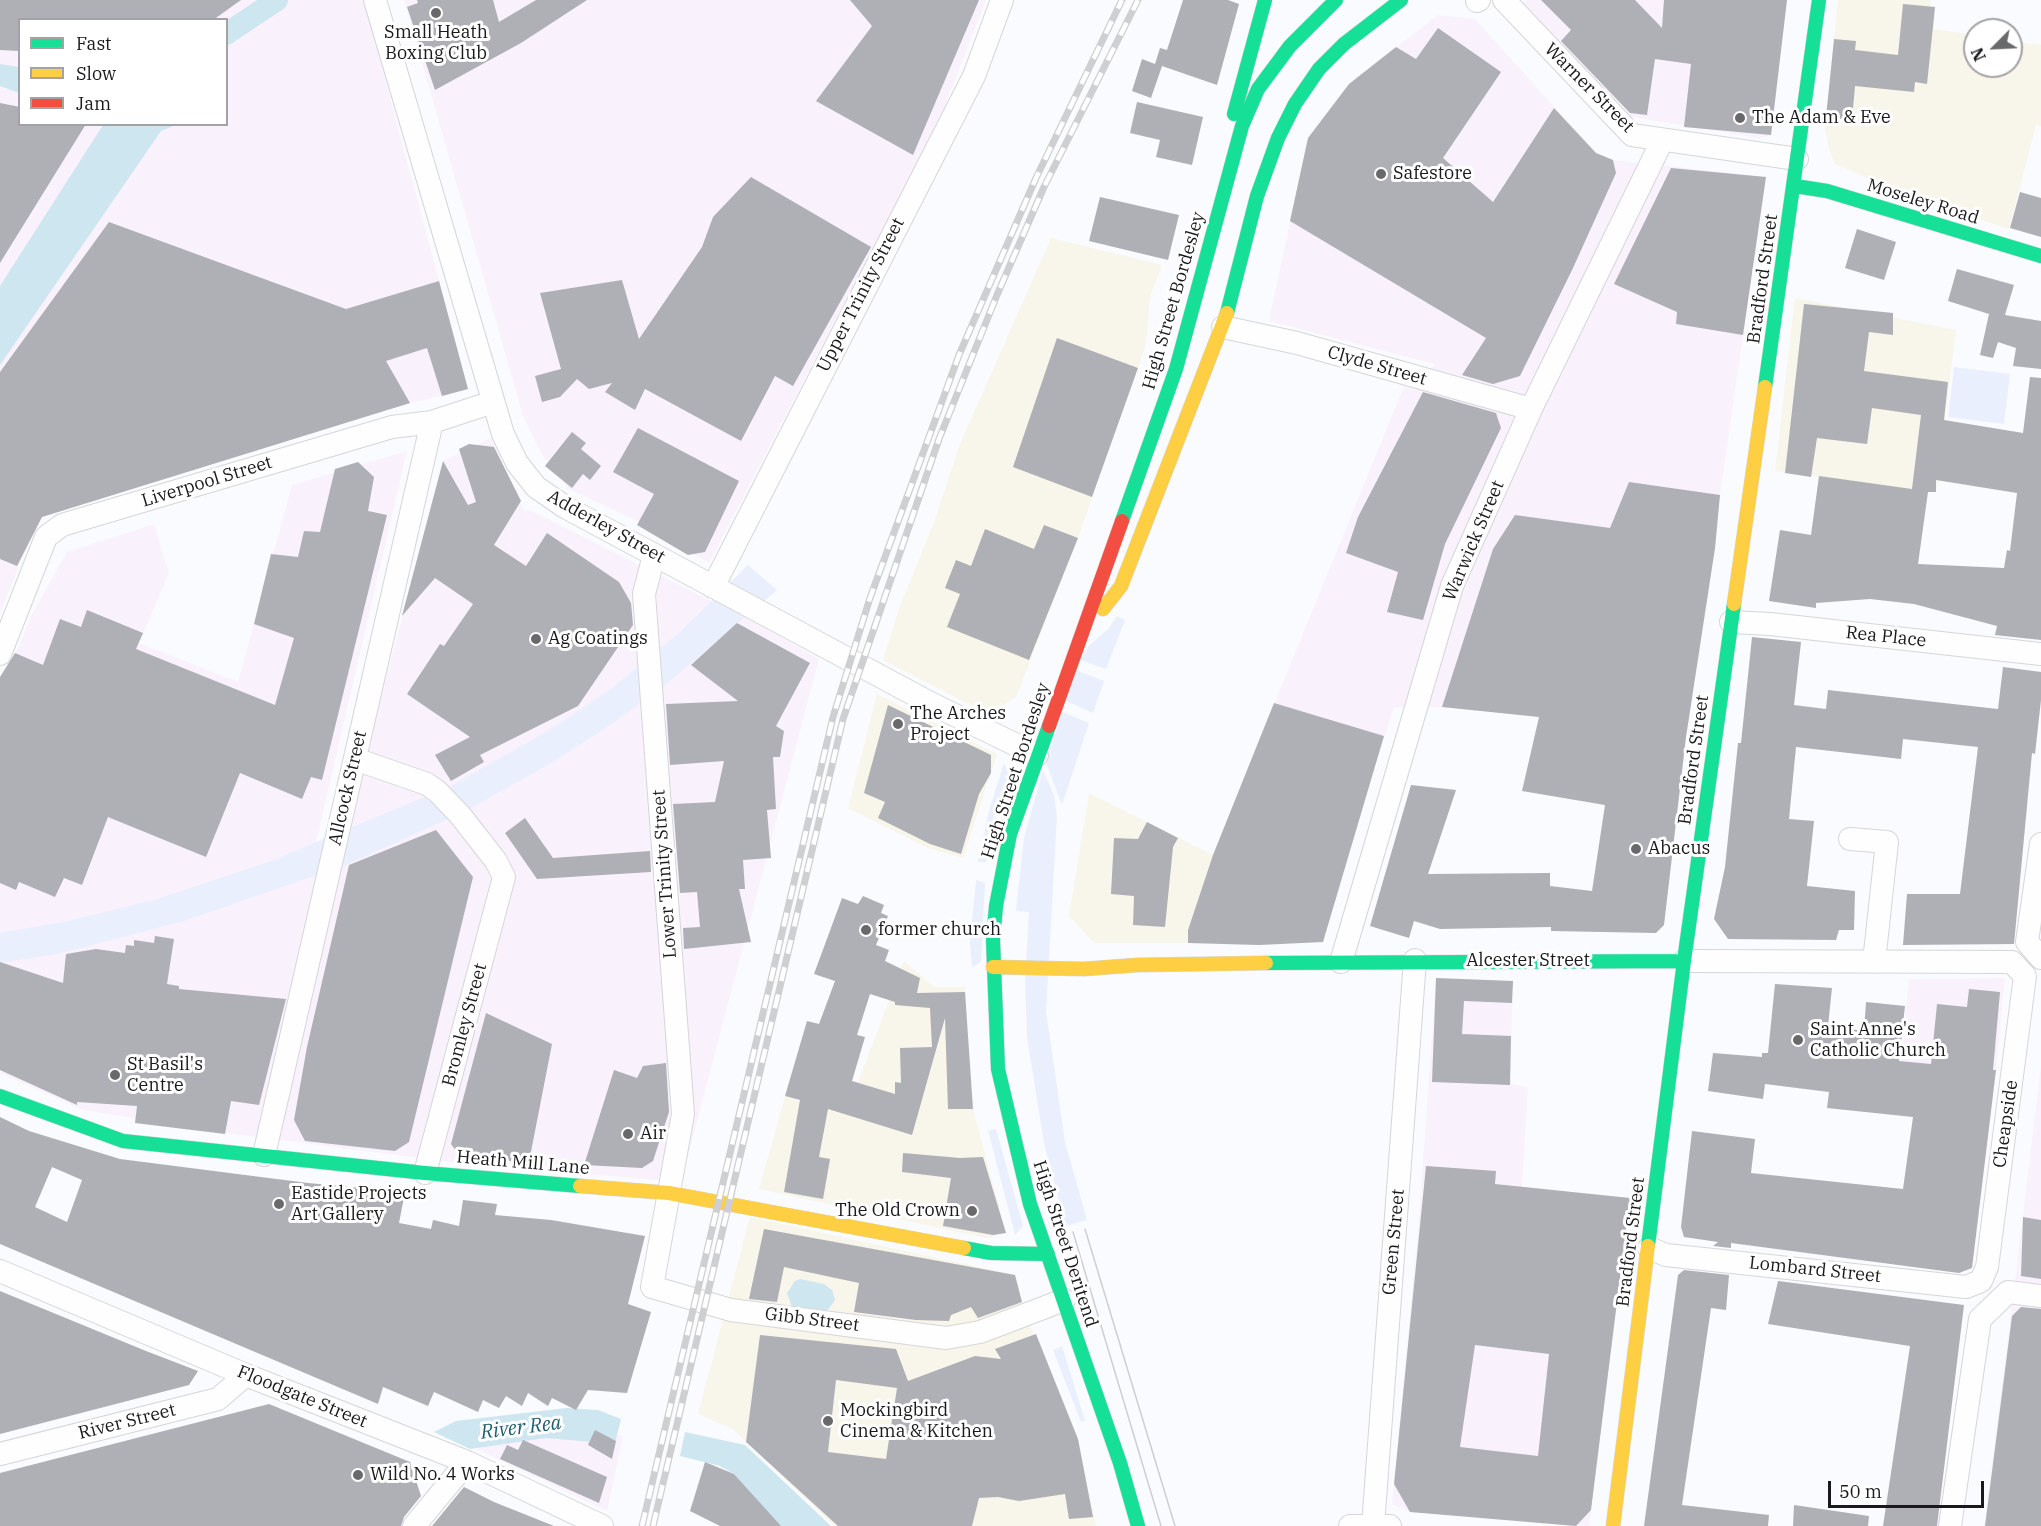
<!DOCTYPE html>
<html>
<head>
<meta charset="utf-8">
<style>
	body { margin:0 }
	#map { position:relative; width:2041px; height:1526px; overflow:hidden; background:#f9fbfe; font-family:"IBM Plex Serif",serif }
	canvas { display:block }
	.legend { position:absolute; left:18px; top:18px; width:210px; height:108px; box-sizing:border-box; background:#fff; border:2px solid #a3a3a4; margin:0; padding:8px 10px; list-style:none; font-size:18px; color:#1a1a1c }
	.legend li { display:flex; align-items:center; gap:12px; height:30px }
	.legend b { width:30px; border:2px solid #a3a3a4 }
	.north { position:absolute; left:1963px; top:18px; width:60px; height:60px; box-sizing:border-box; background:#fff; border:2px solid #a3a3a4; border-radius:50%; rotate:246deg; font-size:16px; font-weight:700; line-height:24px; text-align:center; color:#1a1a1c }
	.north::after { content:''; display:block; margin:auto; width:21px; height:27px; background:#68696b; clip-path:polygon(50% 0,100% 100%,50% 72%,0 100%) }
	.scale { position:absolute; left:1828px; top:1481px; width:156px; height:27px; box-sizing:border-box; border:3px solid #1a1a1c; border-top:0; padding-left:8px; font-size:18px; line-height:21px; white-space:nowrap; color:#1a1a1c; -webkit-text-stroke:4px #fff; paint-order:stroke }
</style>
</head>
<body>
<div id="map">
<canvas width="2041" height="1526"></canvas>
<ul class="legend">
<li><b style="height:8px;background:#16e098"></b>Fast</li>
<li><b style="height:8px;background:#ffcf43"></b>Slow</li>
<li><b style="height:8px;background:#f24e42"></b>Jam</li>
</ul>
<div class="north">N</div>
<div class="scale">50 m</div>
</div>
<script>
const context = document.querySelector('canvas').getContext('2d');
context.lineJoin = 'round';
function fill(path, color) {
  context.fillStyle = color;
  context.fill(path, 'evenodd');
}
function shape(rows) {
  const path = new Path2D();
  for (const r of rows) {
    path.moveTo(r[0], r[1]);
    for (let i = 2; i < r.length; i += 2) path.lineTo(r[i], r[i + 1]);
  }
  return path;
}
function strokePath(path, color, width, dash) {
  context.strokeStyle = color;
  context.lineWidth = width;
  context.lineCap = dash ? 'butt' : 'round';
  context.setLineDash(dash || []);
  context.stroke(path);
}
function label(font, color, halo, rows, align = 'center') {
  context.font = font + ' "IBM Plex Serif",serif';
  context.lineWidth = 6;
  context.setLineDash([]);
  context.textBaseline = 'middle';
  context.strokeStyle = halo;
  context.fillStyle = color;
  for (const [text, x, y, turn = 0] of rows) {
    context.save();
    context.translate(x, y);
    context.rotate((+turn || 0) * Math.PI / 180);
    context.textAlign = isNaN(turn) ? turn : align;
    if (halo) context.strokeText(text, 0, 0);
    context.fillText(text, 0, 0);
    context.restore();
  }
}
fill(shape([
	[1838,0,1930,0,1930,7,1935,10,1934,29,1975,35,1975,66,2011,66,2011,41,2041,45,2041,126,2036,125,2009,229,1900,192,1835,164,1830,152,1825,130],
	[1051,238,1162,265,1150,297,1146,344,1078,538,1016,697,998,708,980,710,883,660,899,609,934,522,960,444],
	[1795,298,1956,330,1936,492,1775,471],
	[877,694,997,754,963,858,928,848,848,808],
	[1089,793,1213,855,1188,930,1188,943,1094,943,1069,916],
	[904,961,934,987,965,987,973,1109,1006,1233,986,1238,759,1189,785,1097,846,1114],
	[750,1217,1015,1275,1023,1308,1078,1439,1096,1526,834,1526,733,1429,698,1414]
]), '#f8f5ea');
fill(shape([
	[0,0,364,0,468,389,410,403,51,513,41,519,33,532,0,613],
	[20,20,226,20,226,124,20,124],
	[404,0,986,0,939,121,709,563,639,522,569,489,542,455,523,416],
	[1527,0,1787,0,1771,135,1759,138,1626,116,1518,8],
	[1438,15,1475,19,1596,153,1613,160,1766,177,1720,495,1716,542,1687,732,1442,707,1394,707,1361,808,1246,773,1405,384,1423,387,1434,364,1269,321,1308,138,1349,84],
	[491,438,524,510,530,510,713,602,731,608,819,659,681,1182,459,1163,233,1134,83,1110,0,1073,0,692,31,616,67,552,154,524,169,573,139,643,238,682,292,485,407,451,316,842,346,830,443,461],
	[1436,978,1513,981,1510,1084,1528,1087,1522,1187,1630,1198,1589,1526,1410,1512,1392,1504,1419,1219],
	[2005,978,1996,1070,1901,1062,1909,979],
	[2041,1065,2041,1526,1984,1526,2011,1314],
	[556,1429,596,1430,623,1436,607,1511,471,1446]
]), '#f9f2fd');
fill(shape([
	[1954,367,2010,374,2004,424,1948,417],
	[748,565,777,590,664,686,610,725,553,762,466,811,346,865,184,921,57,954,0,963,0,933,68,921,150,901,205,883,271,861,453,785,551,729,612,688,679,633],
	[1117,616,1125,620,1106,669,1080,660,1089,646,1109,628],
	[1076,670,1104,681,1093,713,1066,701],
	[1062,712,1089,723,1062,805,1046,763],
	[1004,763,1011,780,1006,803,994,813,986,862,978,862,989,811],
	[1043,770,1054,795,1057,816,1046,1011,1065,1142,1087,1220,1066,1226,1044,1143,1027,1037,1025,979,1029,912,1016,911,1024,838],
	[976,880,985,883,981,962,972,967,970,943],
	[996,1129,1023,1226,1015,1235,988,1130],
	[1062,1346,1085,1421,1081,1422,1053,1350]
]), '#eaeffd');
fill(shape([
	[0,64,19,67,19,93,0,86],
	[103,125,176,125,161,131,0,365,0,286],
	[800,1279,824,1284,832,1290,835,1300,827,1311,819,1314,796,1310,791,1304,787,1293,795,1281],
	[567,1408,598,1410,621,1419,614,1447,593,1442,546,1438,470,1449,434,1432,456,1421],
	[685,1432,745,1445,831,1526,780,1526,734,1474,720,1466,680,1456]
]), '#cee6f0');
strokePath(shape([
	[226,34,277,0]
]), '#cee6f0', 22);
fill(shape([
	[0,0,241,0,213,20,20,20,20,51,0,50],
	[417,0,493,0,499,22,536,0,587,0,521,43,435,90,407,7,418,3],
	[850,0,979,0,913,155,816,101,872,26],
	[1183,0,1228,0,1239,4,1217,85,1162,66,1151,98,1132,91,1142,59,1155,64,1160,48,1167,50],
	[1541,0,1635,0,1662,28,1664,0,1787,0,1771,135,1684,127,1691,64,1655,59,1647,115,1630,113,1561,41,1571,30],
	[1903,4,1935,7,1927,84,1915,82,1914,92,1855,86,1852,120,1826,117,1834,39,1856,41,1855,50,1898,55],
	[1438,28,1501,72,1443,158,1493,202,1554,108,1596,153,1613,160,1616,173,1573,268,1520,376,1493,384,1462,375,1486,338,1290,221,1308,138,1349,84,1396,47,1416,59],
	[1137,102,1203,117,1192,165,1156,157,1160,140,1130,133],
	[0,103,20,107,20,124,86,124,0,263],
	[1671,168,1766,177,1743,335,1676,324,1677,312,1614,284],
	[751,177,871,247,793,386,775,376,741,441,645,389,635,410,605,392,612,383,589,389,577,379,560,397,542,402,535,376,561,369,540,293,622,280,639,339,702,247,713,217],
	[2020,192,2041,198,2041,237,2010,228],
	[1100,197,1179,215,1168,260,1089,241],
	[109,222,346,309,439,281,468,389,442,396,427,348,386,361,410,403,42,517,17,566,0,559,0,372],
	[1857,229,1896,242,1884,280,1845,268],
	[1957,269,2014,285,2005,315,2041,321,2041,369,2013,366,2016,348,1998,342,1993,358,1980,355,1989,314,1948,301],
	[1804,304,1893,313,1893,335,1869,332,1864,371,1948,382,1944,420,2023,433,2030,377,2041,378,2041,640,1995,635,1997,626,1914,604,1870,599,1816,603,1816,608,1769,601,1780,530,1811,535,1819,476,1912,489,1921,415,1872,408,1867,444,1817,438,1811,477,1785,473],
	[1936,480,2017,493,2010,551,2007,550,2004,568,1918,564,1928,492,1936,492],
	[1057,338,1138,368,1092,497,1013,467],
	[1423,392,1496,413,1501,428,1445,544,1423,620,1387,612,1398,572,1346,553,1358,517],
	[638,428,739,481,705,552,688,555,637,525,654,494,613,472],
	[572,432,586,443,581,449,601,466,590,480,583,474,572,488,545,466],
	[469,444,494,447,521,501,494,545,526,566,547,533,619,582,631,603,633,625,578,706,480,755,484,762,451,781,435,755,470,737,407,694,440,644,444,646,473,604,435,578,402,616,443,461,468,505,476,502,459,449],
	[358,462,374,477,368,511,387,515,322,780,311,777,302,799,240,773,206,857,108,817,82,885,64,878,55,897,19,882,16,890,0,883,0,677,15,653,43,665,60,619,81,627,87,610,143,633,136,649,275,705,294,638,254,624,271,554,298,557,304,531,320,532,335,469],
	[1629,482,1720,495,1715,548,1686,737,1664,925,1656,933,1551,931,1551,927,1440,929,1414,921,1409,938,1370,926,1411,785,1456,790,1428,874,1550,873,1550,886,1592,891,1605,805,1522,791,1539,717,1442,707,1493,549,1515,515,1610,528],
	[1044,525,1078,538,1029,660,947,627,960,594,945,588,956,560,971,566,985,529,1034,549],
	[737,623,810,663,776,726,784,731,780,757,773,757,776,809,767,810,771,858,743,860,745,889,739,889,751,942,684,949,683,928,700,927,697,892,680,893,673,804,715,802,724,761,670,765,666,704,738,701,691,665],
	[1752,637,1801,642,1794,705,1826,709,1828,690,1998,709,2003,667,2041,672,2041,700,2035,754,2032,753,2014,944,1903,945,1907,894,1960,894,1978,747,1903,739,1901,759,1796,747,1789,819,1814,821,1807,886,1855,891,1854,930,1839,930,1836,940,1728,939,1714,919,1725,867,1738,743,1741,743],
	[1274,703,1384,736,1323,942,1259,945,1188,943,1188,930,1213,855],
	[888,705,991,755,991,773,979,794,961,854,930,844,878,818,885,802,864,793],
	[525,818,553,858,650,851,651,872,537,879,505,833],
	[1147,822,1178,838,1173,847,1165,927,1133,925,1134,896,1111,894,1114,838,1138,839],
	[436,830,473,877,409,1142,395,1151,305,1141,294,1120,307,1047,349,865],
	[863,896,884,905,881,913,888,916,876,945,889,950,885,961,920,978,917,993,965,992,973,1109,948,1109,945,1018,912,1135,828,1109,819,1157,830,1159,823,1199,784,1192,800,1100,785,1096,807,1021,819,1024,835,981,814,974,842,898,858,904],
	[870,994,895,1002,895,1005,930,1008,932,1047,900,1048,901,1083,895,1082,895,1094,852,1081,865,1037,857,1035],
	[155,936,174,939,167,984,179,986,179,989,286,999,259,1105,231,1101,225,1134,135,1123,137,1106,77,1102,77,1105,0,1070,0,962,63,983,66,954,96,949,125,953,126,945,134,946,134,940,154,943],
	[1436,978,1513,981,1512,1003,1464,1001,1462,1034,1511,1036,1510,1085,1432,1082],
	[1775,984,1832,988,1828,1026,1864,1031,1866,1002,1905,1006,1899,1061,1931,1064,1937,1004,1967,1007,1969,989,2000,992,1993,1070,1996,1070,1972,1268,1959,1273,1731,1243,1731,1248,1713,1246,1718,1242,1684,1237,1681,1227,1692,1131,1755,1139,1751,1173,1903,1189,1913,1117,1827,1108,1829,1092,1765,1084,1763,1099,1708,1091,1713,1053,1762,1057,1762,1053,1768,1053],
	[486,1013,552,1044,529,1162,461,1158,451,1144],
	[666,1063,669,1112,653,1161,642,1168,584,1165,614,1070,637,1078,643,1066],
	[0,1117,29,1131,120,1159,308,1183,405,1192,399,1223,431,1229,433,1220,459,1226,463,1200,497,1204,495,1215,551,1220,645,1236,628,1304,651,1312,627,1393,588,1390,576,1410,552,1398,548,1406,528,1393,522,1406,506,1396,499,1408,483,1400,478,1412,434,1392,428,1406,383,1387,378,1404,0,1244],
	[52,1167,82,1180,67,1222,35,1207],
	[903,1153,960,1158,983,1157,1006,1233,993,1235,943,1226,951,1178,902,1172],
	[1426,1166,1496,1171,1495,1184,1630,1198,1591,1510,1576,1526,1410,1512,1394,1484],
	[1475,1345,1549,1354,1538,1456,1460,1447],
	[2023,1217,2041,1220,2041,1279,2021,1276],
	[764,1229,1015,1275,1022,1302,978,1318,971,1307,951,1315,949,1321,916,1320,854,1312,859,1283,784,1267,777,1302,749,1299],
	[1684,1270,1729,1275,1726,1310,1711,1308,1682,1505,1769,1515,1768,1526,1644,1526,1678,1275],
	[1778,1281,1964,1305,1937,1526,1883,1526,1910,1346,1768,1324],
	[0,1291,146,1351,198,1371,189,1385,0,1434],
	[2021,1307,2041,1309,2041,1526,1985,1526,2012,1316],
	[1036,1334,1078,1439,1093,1517,1069,1519,1065,1494,1019,1501,998,1497,979,1498,972,1526,838,1526,746,1442,760,1335,896,1349,908,1381,975,1356,1001,1359,995,1349],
	[836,1380,897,1388,886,1459,828,1452],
	[269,1404,410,1462,421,1496,404,1517,401,1526,0,1526,0,1473],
	[595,1430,616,1441,612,1459,588,1445],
	[523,1440,607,1477,599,1503,500,1459,507,1445,518,1450],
	[705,1462,734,1474,781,1526,720,1526,690,1511],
	[464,1487,494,1502,554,1526,432,1526],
	[1794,1505,1869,1516,1868,1526,1793,1526]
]), '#afafb6');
const street = shape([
	[375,0,503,434,517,463,536,487,565,507,932,704,1037,755],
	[1504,0,1632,135,1797,159],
	[1477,1,1479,0],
	[1223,327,1297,343,1531,409],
	[654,555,644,594,683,1114,652,1287,731,1310,946,1338,980,1332,1064,1300],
	[713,587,974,76,1002,0],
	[1731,622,1770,624,2041,654],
	[0,654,46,537,62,525,392,427,432,422,493,402],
	[355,759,427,784,437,791,460,815,496,861,504,877,425,1173],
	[1850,839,1887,842,1874,962],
	[2041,844,2027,942,2041,958],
	[1341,962,1452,586,1531,409,1662,141],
	[264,1155,432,422],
	[1649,1248,1666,1255,1966,1287,1981,1281,1987,1267,2025,976,2012,962,1684,961],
	[0,1271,246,1375,467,1462,602,1526],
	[0,1454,218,1399,246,1375],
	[414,1526,467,1462],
	[1350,1526,1390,1526],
	[1373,1526,1415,960],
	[1950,1526,1980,1319,2008,1292,2041,1296]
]);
const fast = shape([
	[1234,114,1265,0],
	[1795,186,1827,191,2041,256],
	[1227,313,1257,196,1278,138,1295,104,1319,69,1344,44,1401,0],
	[1765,387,1819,0],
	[1122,521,1176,369,1242,126,1258,89,1290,46,1336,0],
	[1049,726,1010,834,996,906,993,940,998,1069,1030,1204,1120,1463,1138,1526],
	[1266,963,1684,961],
	[0,1096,123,1141,425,1173,580,1186],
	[1648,1246,1684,961,1734,604],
	[964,1248,991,1253,1048,1254]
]);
const slow = shape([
	[1734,604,1765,387],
	[1103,609,1121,586,1227,313],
	[993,967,1084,969,1137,965,1266,963],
	[580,1186,669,1193,964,1248],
	[1613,1526,1648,1246]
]);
const jam = shape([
	[1049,726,1122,521]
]);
strokePath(street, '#d5d6d8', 24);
strokePath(fast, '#d5d6d8', 15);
strokePath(slow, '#d5d6d8', 15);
strokePath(jam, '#d5d6d8', 15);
strokePath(street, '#fefeff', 22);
strokePath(fast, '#16e098', 14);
strokePath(slow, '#ffcf43', 14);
strokePath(jam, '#f24e42', 14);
strokePath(shape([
	[1085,1229,1175,1526],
	[1073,1232,1161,1526]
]), '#cecfd0', 1.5);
const rail = shape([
	[642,1526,833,717,870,598,959,355,1036,178,1122,0],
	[653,1526,843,719,939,439,997,295,1044,187,1138,0]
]);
strokePath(rail, '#cecfd0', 7);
strokePath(rail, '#fff', 4.5, [14]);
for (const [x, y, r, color] of [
	[436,13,6,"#68696b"],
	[1740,118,6,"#68696b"],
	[1381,174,6,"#68696b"],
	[536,639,6,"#68696b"],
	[898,724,6,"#68696b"],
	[1636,849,6,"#68696b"],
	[866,930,6,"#68696b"],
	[1798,1040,6,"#68696b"],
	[115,1075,6,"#68696b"],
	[628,1134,6,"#68696b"],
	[279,1204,6,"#68696b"],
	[972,1211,6,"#68696b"],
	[828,1421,6,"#68696b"],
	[358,1475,6,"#68696b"]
]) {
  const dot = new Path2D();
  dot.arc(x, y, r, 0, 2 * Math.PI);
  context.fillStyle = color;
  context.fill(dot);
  strokePath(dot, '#fff', 2);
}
label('18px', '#1a1a1c', '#fff', [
	["Small Heath",436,33,"center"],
	["Boxing Club",436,54,"center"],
	["The Adam & Eve",1752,118],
	["Safestore",1393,174],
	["Ag Coatings",548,639],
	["The Arches",910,714],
	["Project",910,735],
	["Abacus",1648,849],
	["former church",878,930],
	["Saint Anne's",1810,1030],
	["Catholic Church",1810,1051],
	["St Basil's",127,1065],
	["Centre",127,1086],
	["Air",640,1134],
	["Eastide Projects",291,1194],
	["Art Gallery",291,1215],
	["The Old Crown",960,1211,"right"],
	["Mockingbird",840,1411],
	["Cinema & Kitchen",840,1432],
	["Wild No. 4 Works",370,1475]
], 'left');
label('18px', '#1a1a1c', '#fff', [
	["Warner Street",1589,88,45],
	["Moseley Road",1923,202,17],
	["Bradford Street",1763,279,-82],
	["Upper Trinity Street",861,295,-63],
	["High Street Bordesley",1174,301,-74],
	["Clyde Street",1377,366,16],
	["Liverpool Street",207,482,-17],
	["Adderley Street",606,527,29],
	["Warwick Street",1474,541,-67],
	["Rea Place",1886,637,6],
	["Bradford Street",1694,760,-82],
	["High Street Bordesley",1016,771,-72],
	["Allcock Street",348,788,-77],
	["Lower Trinity Street",665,874,-94],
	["Alcester Street",1528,961],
	["Bromley Street",465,1025,-75],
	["Cheapside",2006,1124,-82],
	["Heath Mill Lane",523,1163,5],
	["Green Street",1394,1242,-85],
	["Bradford Street",1631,1242,-83],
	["High Street Deritend",1065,1244,72],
	["Lombard Street",1815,1270,6],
	["Gibb Street",812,1320,7],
	["Floodgate Street",302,1397,22],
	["River Street",127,1422,-14]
]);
label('italic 20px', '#1e5d70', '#fff', [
	["River Rea",521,1428,-7]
]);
</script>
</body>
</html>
